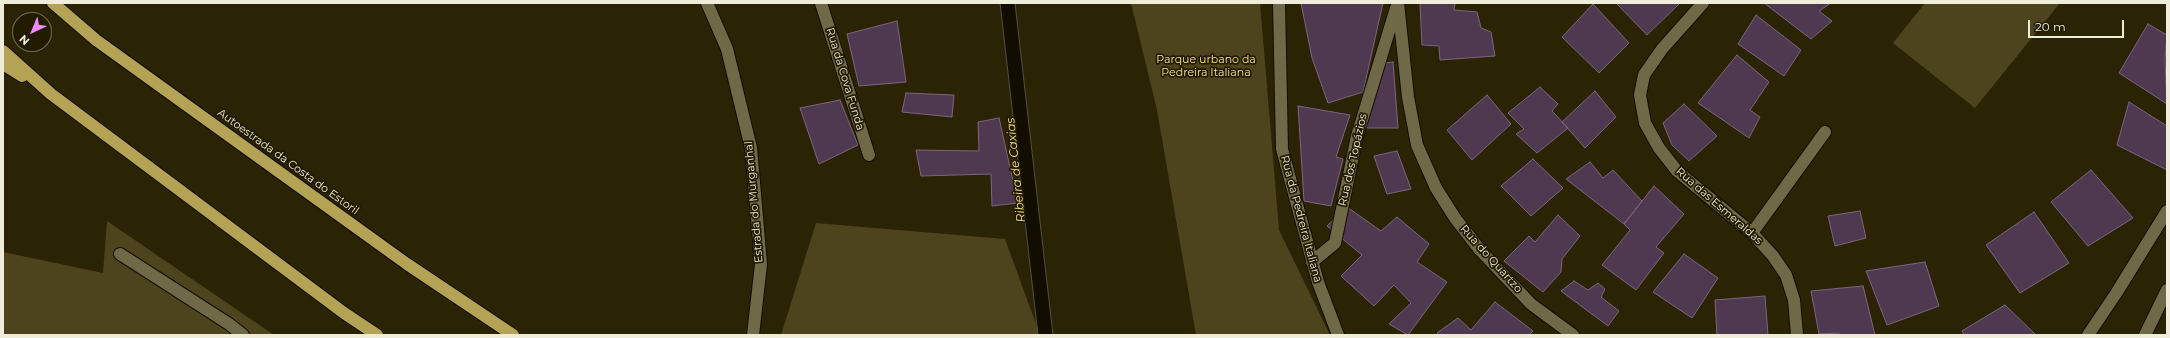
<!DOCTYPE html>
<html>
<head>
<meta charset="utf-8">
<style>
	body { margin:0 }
	#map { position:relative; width:2170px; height:338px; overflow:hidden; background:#2b2404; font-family:Montserrat,sans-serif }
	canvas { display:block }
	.frame { position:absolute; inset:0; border:4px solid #f0ecda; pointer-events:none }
	.north { position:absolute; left:12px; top:12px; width:40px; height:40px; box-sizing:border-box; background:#221b00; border:1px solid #746f57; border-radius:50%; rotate:224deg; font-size:11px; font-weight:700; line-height:16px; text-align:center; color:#f0ecda }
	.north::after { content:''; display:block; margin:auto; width:14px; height:18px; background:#ed8cf9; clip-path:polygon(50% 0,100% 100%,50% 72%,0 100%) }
	.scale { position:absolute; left:2028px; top:20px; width:96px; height:18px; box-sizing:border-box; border:2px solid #f0ecda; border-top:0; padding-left:5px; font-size:12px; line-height:14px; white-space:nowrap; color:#f0ecda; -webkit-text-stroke:3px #221b00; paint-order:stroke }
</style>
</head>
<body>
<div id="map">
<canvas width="2170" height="338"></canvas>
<div class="frame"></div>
<div class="north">N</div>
<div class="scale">20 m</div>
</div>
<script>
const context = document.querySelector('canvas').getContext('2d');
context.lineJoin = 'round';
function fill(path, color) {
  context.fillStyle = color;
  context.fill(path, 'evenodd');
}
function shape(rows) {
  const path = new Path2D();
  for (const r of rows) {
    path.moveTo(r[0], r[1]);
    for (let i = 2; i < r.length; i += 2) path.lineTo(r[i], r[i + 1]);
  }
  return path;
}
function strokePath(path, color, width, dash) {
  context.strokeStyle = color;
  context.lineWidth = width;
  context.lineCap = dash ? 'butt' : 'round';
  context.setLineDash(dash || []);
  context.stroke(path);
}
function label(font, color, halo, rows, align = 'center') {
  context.font = font + ' Montserrat,sans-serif';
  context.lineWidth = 3.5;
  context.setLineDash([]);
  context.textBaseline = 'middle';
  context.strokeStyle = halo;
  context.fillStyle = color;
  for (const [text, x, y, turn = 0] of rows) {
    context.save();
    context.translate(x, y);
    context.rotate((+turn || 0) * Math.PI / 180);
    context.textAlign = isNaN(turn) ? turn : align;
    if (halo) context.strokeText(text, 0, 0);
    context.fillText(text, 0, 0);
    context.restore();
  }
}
fill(shape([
	[1131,3,1260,3,1279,230,1330,335,1196,335,1157,110],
	[1925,3,2060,3,1975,108,1893,43],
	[107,221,274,335,3,335,3,252,103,273],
	[816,223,1005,239,1040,335,781,335]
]), '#4d441d');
const water = shape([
	[1000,3,1015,3,1053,335,1038,335,1000,3]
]);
fill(water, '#110d00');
strokePath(water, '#545041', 1);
const building = shape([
	[1301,3,1383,3,1363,92,1328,103,1312,58,1301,3],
	[1420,3,1455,3,1454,10,1477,12,1481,28,1491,32,1495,56,1440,60,1439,46,1422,45,1420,3],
	[1616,3,1680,3,1647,35,1616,3],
	[1764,3,1831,3,1819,11,1832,21,1811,39,1764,3],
	[1593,4,1629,43,1599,73,1562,37,1593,4],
	[1756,15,1801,50,1784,76,1738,44,1756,15],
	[897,21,906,82,859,86,847,34,897,21],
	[2148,24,2167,35,2165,59,2167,104,2119,73,2148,24],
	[1737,55,1769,82,1750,110,1760,117,1749,138,1698,103,1737,55],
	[1393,62,1398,128,1367,128,1364,101,1378,64,1393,62],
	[1540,87,1558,104,1552,111,1568,128,1537,153,1516,134,1524,129,1508,113,1540,87],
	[1595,91,1616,117,1585,148,1562,122,1595,91],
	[906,93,954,95,952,117,902,112,906,93],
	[1487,95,1511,124,1472,160,1447,130,1487,95],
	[840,100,858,145,819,164,800,108,840,100],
	[2129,102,2167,126,2167,170,2117,145,2129,102],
	[1684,104,1717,136,1689,161,1672,145,1663,123,1684,104],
	[1298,106,1350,115,1336,157,1343,159,1331,206,1304,201,1298,106],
	[999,118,1018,203,992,206,991,174,921,176,916,150,979,151,978,122,999,118],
	[1397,151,1411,189,1387,194,1374,156,1397,151],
	[1533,159,1563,188,1531,216,1501,186,1533,159],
	[1590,162,1603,178,1613,170,1642,201,1624,224,1566,179,1590,162],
	[2091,170,2133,218,2088,246,2051,202,2091,170],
	[1654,186,1684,214,1656,247,1664,253,1636,290,1602,265,1630,230,1624,224,1654,186],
	[1347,207,1381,231,1397,217,1429,244,1417,262,1447,282,1408,335,1389,324,1411,303,1394,285,1374,306,1341,276,1362,255,1327,226,1347,207],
	[1860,211,1866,238,1835,246,1828,216,1860,211],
	[2034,212,2069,263,2020,293,1986,245,2034,212],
	[1558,215,1580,236,1562,259,1561,272,1543,292,1504,261,1529,236,1535,242,1558,215],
	[1684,254,1718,278,1692,318,1653,292,1684,254],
	[1925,262,1939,306,1887,325,1866,271,1925,262],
	[1574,281,1588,290,1598,283,1605,289,1601,297,1619,311,1608,326,1561,291,1574,281],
	[1863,286,1875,335,1839,335,1839,333,1819,334,1811,291,1863,286],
	[1765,296,1768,335,1717,335,1715,300,1765,296],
	[1495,302,1533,331,1529,335,1439,335,1437,333,1458,318,1471,330,1495,302],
	[2005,305,2036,335,1964,335,1962,331,2005,305]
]);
fill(building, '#4f3951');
strokePath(building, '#7c657f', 1);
const minor = shape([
	[707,3,727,49,751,148,761,264,753,335],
	[821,3,869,155],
	[1279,3,1282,149,1318,282,1338,335],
	[1398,3,1408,97,1417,145,1436,188,1455,218,1480,250,1531,304,1573,335],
	[1703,3,1662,49,1644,75,1640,95,1645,123,1659,148,1677,171,1752,233,1773,256,1786,275,1794,300,1797,335],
	[1752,233,1825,132],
	[120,254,229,324,243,335],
	[1312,262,1335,243,1357,136,1396,8],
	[2088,335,2117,292,2167,211],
	[2145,335,2167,290]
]);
const highway = shape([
	[53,3,96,40,407,264,513,335],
	[3,51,51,94,344,313,377,335],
	[3,64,22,76]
]);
strokePath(minor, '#130d00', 14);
strokePath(highway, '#130d00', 14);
strokePath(minor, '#706948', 12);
strokePath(highway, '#b4a255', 12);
label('11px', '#f9e58b', '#221b00', [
	["Parque urbano da",1206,60],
	["Pedreira Italiana",1206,73]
]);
label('11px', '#f0ecda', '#221b00', [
	["Rua da Cova Funda",845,79,73],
	["Rua dos Topázios",1353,160,-77],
	["Autoestrada da Costa do Estoril",288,162,36],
	["Estrada do Murganhal",754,202,-95],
	["Rua das Esmeraldas",1719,206,41],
	["Rua da Pedreira Italiana",1301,219,75],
	["Rua do Quartzo",1491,259,48]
]);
label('italic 12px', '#f8e38a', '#221b00', [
	["Ribeira de Caxias",1016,170,-96]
]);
</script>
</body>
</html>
